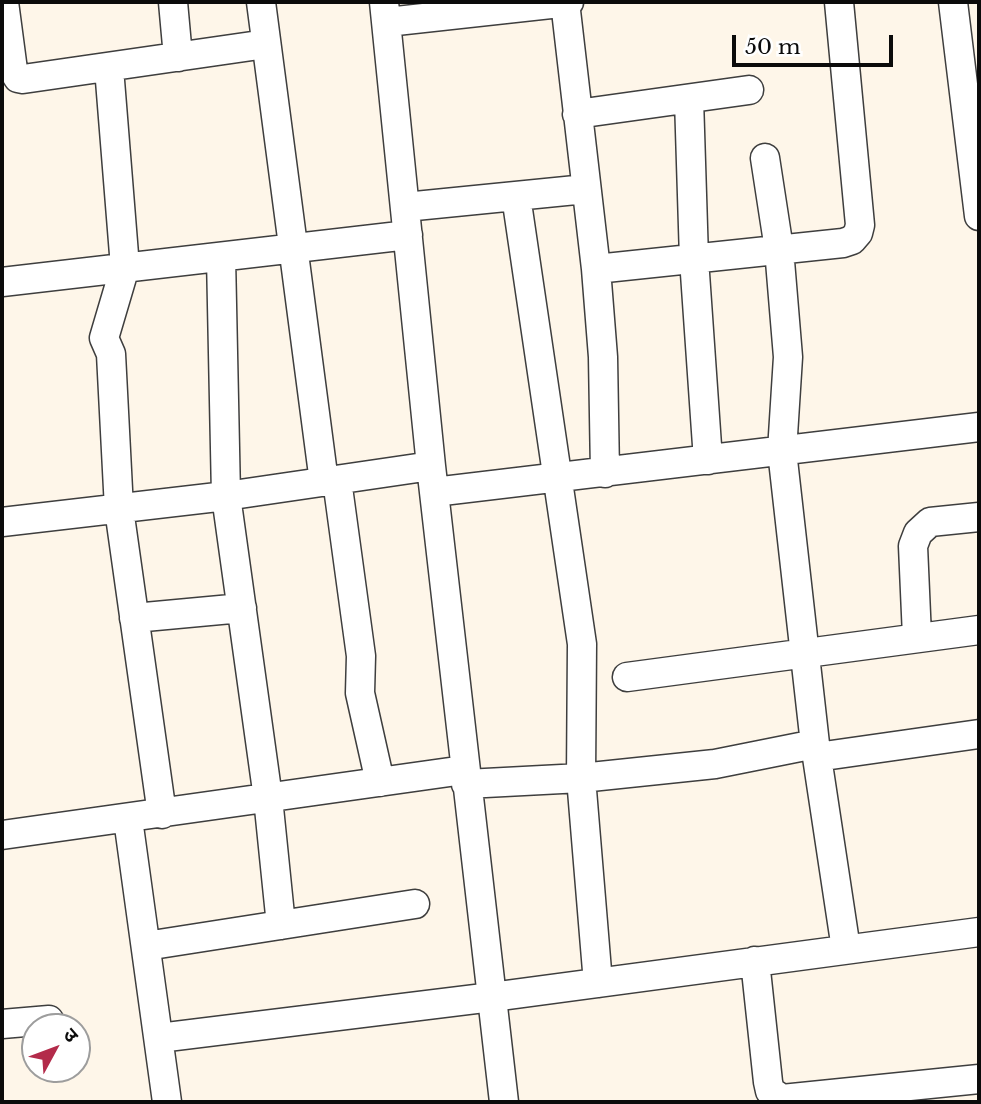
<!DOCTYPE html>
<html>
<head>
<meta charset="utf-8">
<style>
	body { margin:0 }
	#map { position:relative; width:981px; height:1104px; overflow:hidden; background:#fef6e9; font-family:"Libre Baskerville","Noto Sans Devanagari",serif }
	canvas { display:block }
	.frame { position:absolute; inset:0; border:4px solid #0b0b0b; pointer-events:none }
	.north { position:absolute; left:21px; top:1013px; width:70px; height:70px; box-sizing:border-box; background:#fff; border:2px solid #9d9d9d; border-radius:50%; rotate:49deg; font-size:19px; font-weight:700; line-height:28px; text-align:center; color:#0b0b0b }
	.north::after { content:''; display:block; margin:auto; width:24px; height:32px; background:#b32b4a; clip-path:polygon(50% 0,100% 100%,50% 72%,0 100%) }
	.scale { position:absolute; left:732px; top:35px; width:161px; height:32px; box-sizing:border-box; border:4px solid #0b0b0b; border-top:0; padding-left:9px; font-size:21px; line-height:24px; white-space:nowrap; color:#0b0b0b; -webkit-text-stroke:5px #fff; paint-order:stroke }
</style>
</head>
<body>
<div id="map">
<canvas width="981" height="1104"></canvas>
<div class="frame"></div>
<div class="north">उ</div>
<div class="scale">50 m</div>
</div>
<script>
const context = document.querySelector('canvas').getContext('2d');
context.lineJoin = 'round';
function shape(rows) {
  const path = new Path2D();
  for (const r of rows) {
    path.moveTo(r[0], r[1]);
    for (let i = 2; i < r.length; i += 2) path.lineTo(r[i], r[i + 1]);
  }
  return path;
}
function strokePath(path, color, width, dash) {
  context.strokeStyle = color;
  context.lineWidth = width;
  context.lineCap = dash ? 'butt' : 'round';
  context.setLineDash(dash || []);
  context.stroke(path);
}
const minor = shape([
	[4,2,13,70,18,78,23,79,266,44],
	[173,2,178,57],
	[261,2,324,482],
	[384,2,431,466,504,1102],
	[565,2,596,269,603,357,605,473],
	[953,2,979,216],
	[387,22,569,2],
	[109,68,125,267,104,338,111,354,119,509,162,814],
	[689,99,694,259,708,460],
	[577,114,749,90],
	[765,158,779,249,788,357,782,451,815,744,846,949],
	[516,196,582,644,581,778,598,983],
	[405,207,586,189],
	[221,257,226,496,268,798,281,925],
	[596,269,843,243,852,240,858,233,860,225,839,2],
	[2,282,408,235],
	[337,480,361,656,360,693,380,782],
	[434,492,979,427],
	[2,522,226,496,431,466],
	[134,618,242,608],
	[917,637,913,546,918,533,930,522,979,517],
	[627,677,979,630],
	[817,757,979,734],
	[466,784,581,778,715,764,815,744],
	[128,819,167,1102],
	[2,835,464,770],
	[146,946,415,904],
	[755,961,768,1082,770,1091,782,1099,979,1079],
	[2,1024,49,1020],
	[159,1038,492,997,979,932]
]);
strokePath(minor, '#3e3e3e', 31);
strokePath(minor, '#fff', 28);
</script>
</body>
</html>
